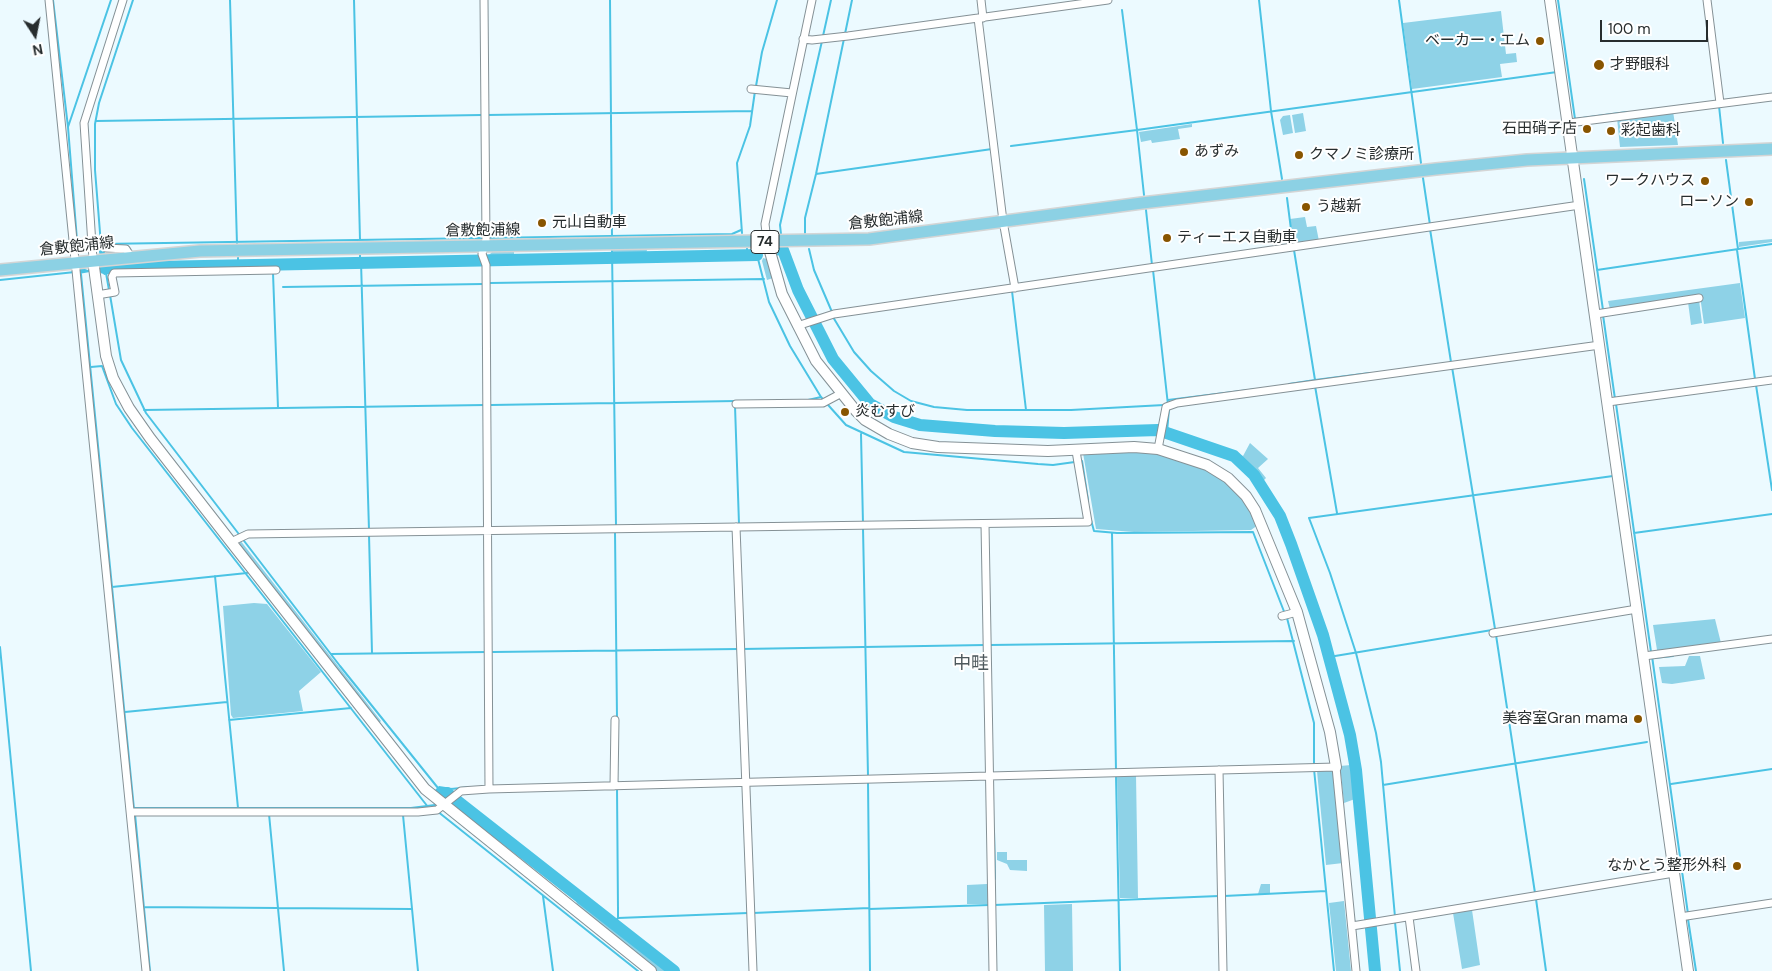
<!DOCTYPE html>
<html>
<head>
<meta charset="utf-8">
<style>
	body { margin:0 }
	#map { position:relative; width:1772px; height:971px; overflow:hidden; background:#ecfaff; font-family:"DM Sans",sans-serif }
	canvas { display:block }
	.north { position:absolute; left:10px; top:10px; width:50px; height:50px; -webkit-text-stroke:4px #fff; paint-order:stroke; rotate:169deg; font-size:14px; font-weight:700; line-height:20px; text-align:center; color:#272d2e }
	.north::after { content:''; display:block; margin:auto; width:18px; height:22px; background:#272d2e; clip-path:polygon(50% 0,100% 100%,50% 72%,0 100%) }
	.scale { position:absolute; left:1600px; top:20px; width:108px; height:22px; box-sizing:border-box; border:2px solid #272d2e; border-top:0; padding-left:6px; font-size:15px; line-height:18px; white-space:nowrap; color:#272d2e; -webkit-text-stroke:4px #fff; paint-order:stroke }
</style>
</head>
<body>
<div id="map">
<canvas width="1772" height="971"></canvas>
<div class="north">N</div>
<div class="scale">100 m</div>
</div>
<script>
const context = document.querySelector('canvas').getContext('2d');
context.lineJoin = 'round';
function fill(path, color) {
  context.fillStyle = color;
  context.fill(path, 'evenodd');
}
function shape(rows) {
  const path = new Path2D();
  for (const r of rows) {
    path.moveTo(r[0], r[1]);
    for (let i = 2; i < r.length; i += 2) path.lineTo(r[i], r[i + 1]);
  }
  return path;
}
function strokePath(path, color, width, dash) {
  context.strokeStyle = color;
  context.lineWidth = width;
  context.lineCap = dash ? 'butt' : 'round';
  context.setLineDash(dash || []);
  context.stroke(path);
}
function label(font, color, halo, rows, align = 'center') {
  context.font = font + ' "DM Sans","Noto Sans JP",sans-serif';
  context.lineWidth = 4;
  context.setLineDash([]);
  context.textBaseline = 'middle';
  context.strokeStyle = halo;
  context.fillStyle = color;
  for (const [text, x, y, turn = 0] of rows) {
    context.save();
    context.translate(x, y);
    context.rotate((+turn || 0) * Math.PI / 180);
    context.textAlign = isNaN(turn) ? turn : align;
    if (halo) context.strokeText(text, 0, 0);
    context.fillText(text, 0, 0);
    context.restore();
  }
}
fill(shape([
	[1501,11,1506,54,1516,53,1517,62,1500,64,1502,77,1412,89,1403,23],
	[1673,111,1678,145,1620,147,1617,118],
	[1303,113,1306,131,1295,133,1292,115],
	[1290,115,1293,133,1283,135,1280,120,1283,116],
	[1192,124,1192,127,1178,129,1180,139,1152,143,1151,140,1141,142,1139,132],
	[1305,217,1307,227,1316,226,1319,241,1294,245,1290,219],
	[1772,239,1772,242,1739,247,1739,242],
	[613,249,646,249,647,250,646,254,613,255],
	[514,250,514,256,488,256,493,251],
	[763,258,767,259,773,278,767,280,762,261],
	[1740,283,1745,318,1704,324,1700,296,1610,309,1608,301],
	[1699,300,1702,323,1691,325,1688,302],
	[1250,443,1268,459,1258,468,1266,478,1263,481,1229,451,1230,450,1243,456],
	[1121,451,1165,455,1200,465,1225,479,1246,501,1258,525,1251,530,1134,532,1096,529,1083,453],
	[240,540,381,721,378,724,240,548],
	[254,603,267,604,321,672,299,691,303,711,233,718,231,715,223,606],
	[1715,619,1721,643,1666,652,1657,650,1653,625],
	[1689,656,1700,656,1705,679,1672,684,1662,683,1659,667,1685,666],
	[1351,765,1355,799,1344,803,1340,766],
	[1330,770,1334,773,1343,863,1326,865,1317,771],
	[1136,775,1138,898,1120,898,1117,776],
	[453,802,486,827,482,831,453,806],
	[997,852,1007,852,1007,860,1027,860,1027,871,1010,870,1007,864,997,860],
	[987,884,989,887,990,904,967,904,967,885],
	[1261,884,1270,884,1270,893,1258,894],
	[576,899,668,971,657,971,577,907],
	[1344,901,1351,971,1336,971,1329,903],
	[1072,904,1073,971,1045,971,1044,905],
	[1472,910,1480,965,1462,969,1453,913]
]), '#8ed2e7');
fill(shape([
	[98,243,103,243,109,274,104,275,101,270,73,275,72,271,79,271,79,267,88,270,101,268],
	[439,786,452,788,447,799,443,799,435,790]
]), '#4bc3e4');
strokePath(shape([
	[53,0,68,127],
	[230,0,237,244],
	[354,0,360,240],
	[610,0,612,238],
	[1259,0,1271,111,1282,179],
	[1399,0,1421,163],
	[1558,0,1575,119],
	[823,36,831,0],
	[756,86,762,52,777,0],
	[1719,106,1723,143],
	[487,115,752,111],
	[1575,119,1627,112],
	[96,121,482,115],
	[1011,146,1137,130,1122,10],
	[1726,160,1738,249],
	[816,174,992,149],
	[1423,178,1430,225],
	[1584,179,1603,310],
	[1144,195,1137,130,1557,72],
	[1287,198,1293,245],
	[1146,210,1152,265],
	[1430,229,1451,362],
	[742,233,737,163,750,126,755,91],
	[805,233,805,218,816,174,852,0],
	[781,234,780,225,822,41],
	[488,238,732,234,741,230],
	[101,244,483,238],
	[101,245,95,170,95,124,99,103,133,0],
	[747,247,747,254],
	[809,249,814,270,832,312],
	[1737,250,1755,379],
	[612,251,616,526],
	[78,253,68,127,111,0],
	[757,255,769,302,790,346,821,397,846,425,904,452,1038,464,1053,465,1082,461,1088,500],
	[775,255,784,253],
	[238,256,238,264],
	[360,262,360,253],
	[361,262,369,530],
	[1153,270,1168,405],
	[1597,270,1772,244],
	[106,273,109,290],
	[273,273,278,408],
	[81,274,134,809],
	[0,280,75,272],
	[490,283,764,279],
	[283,287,483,284],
	[1012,291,1026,410],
	[110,295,121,360,146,413,340,666,438,788],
	[1603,315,1615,399],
	[833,317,854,352,871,371,894,391,911,401,934,407,967,410,1071,410,1164,405],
	[91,367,102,366,116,404,132,428,428,807],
	[1452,367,1496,635,1535,893],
	[1315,380,1370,373],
	[1289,384,1315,380,1294,250],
	[1756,385,1772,490],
	[1315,386,1337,513],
	[808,400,821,397],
	[1168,400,1257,389],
	[1616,404,1651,652],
	[491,405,736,401],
	[735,406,739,524],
	[144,410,485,405],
	[1167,432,1169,409],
	[861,434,863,524],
	[1091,520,1094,531,1117,533,1253,532,1285,614],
	[863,528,868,776],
	[615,532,617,718],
	[1112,533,1116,771],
	[1634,533,1772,514],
	[369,535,372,653],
	[215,576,238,808],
	[112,587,247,573],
	[1287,618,1314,723,1314,765],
	[990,645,1294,641],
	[0,647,31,971],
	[742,649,985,645],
	[493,652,738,649],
	[331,654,487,652],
	[1652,656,1688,914],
	[1329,657,1492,630],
	[1653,658,1673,656],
	[125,712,227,702],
	[229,720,351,708],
	[1314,769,1334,971],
	[863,776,876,776],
	[1116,776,1120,971],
	[868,781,870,971],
	[1671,784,1772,769],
	[1383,785,1647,742],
	[451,789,471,787],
	[134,808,411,808,435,805],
	[437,811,638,971],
	[135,814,150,971],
	[269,814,284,971],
	[403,815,418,971],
	[994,831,995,879],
	[543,896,553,971],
	[1224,896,1326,891],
	[1536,899,1546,971],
	[994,905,1219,896],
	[144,907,412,909],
	[869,909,989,905],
	[753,913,869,908],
	[1395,917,1381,762,1376,733,1356,653,1330,573,1309,518,1613,476],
	[618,918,748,913],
	[1688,919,1696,971],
	[1395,922,1400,971],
	[613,924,618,918,618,910,617,788]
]), '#4bc3e4', 2);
strokePath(shape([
	[783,250,798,290,833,359,870,404,894,417,920,425,995,431,1064,433,1158,430,1234,456,1254,475,1280,516,1291,544,1323,635,1350,735,1356,770,1375,971],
	[104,268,757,255],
	[445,795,447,793,674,971]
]), '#4bc3e4', 12);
const street = shape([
	[49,0,146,971],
	[484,0,486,240,482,254,486,265,489,789],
	[981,0,983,18],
	[1707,0,1720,103],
	[978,18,1003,221,1015,288],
	[803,39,812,40,848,36,1108,0],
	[751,89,792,93],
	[1569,123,1772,97],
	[767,241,765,224,812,0],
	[106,248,126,249,131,257],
	[93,260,84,123,123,0],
	[97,295,115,292,112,277,114,273,276,270],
	[1596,314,1699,298],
	[797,326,834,314,1580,205],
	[1608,402,1772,380],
	[736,404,823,403,840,394],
	[1158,449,1166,407,1177,403,1600,345],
	[985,524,993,971],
	[736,527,753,971],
	[231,542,248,534,1088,522,1076,451],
	[1282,616,1297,612],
	[1493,633,1637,609],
	[1644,656,1772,639],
	[1219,770,1223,971],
	[614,786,615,720],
	[131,812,418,812,437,810,461,791,489,789,1336,767,1356,971],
	[1409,917,1416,971],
	[1680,917,1772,903],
	[1352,926,1674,873]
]);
const secondary = shape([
	[1550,0,1688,971],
	[767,241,782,294,816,361,856,411,865,420,889,434,912,443,938,447,1048,451,1134,447,1158,449,1207,465,1228,478,1246,496,1255,510,1297,612,1330,732,1336,767],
	[93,260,106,356,113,378,129,408,150,438,231,542,425,789,651,971]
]);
const primary = shape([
	[0,270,200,251,869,239,1142,203,1436,169,1527,160,1772,149]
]);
strokePath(street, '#859196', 9);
strokePath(secondary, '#859196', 12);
strokePath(primary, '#d4d5d5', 14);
strokePath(street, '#fff', 7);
strokePath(secondary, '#fff', 10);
strokePath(primary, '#8cd1e4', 11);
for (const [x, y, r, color] of [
	[1540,41,5,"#850"],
	[1599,65,6,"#850"],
	[1587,129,5,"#850"],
	[1611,131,5,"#850"],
	[1184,152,5,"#850"],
	[1299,155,5,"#850"],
	[1705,181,5,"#850"],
	[1749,202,5,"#850"],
	[1306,207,5,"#850"],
	[542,223,5,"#850"],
	[1167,238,5,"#850"],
	[845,412,5,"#850"],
	[1638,719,5,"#850"],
	[1737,866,5,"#850"]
]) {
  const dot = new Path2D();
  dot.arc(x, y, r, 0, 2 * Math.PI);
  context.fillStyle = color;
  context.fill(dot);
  strokePath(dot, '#fff', 2);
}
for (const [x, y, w] of [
	[765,242,28]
]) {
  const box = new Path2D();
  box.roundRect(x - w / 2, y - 11.5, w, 23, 4);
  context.fillStyle = '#fff';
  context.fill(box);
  strokePath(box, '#272d2e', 1);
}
label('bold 14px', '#272d2e', null, [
	["74",765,242]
]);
label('15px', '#272d2e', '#fff', [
	["ベーカー・エム",1530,41,"right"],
	["才野眼科",1610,65],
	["石田硝子店",1577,129,"right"],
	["彩起歯科",1621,131],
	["あずみ",1194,152],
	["クマノミ診療所",1309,155],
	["ワークハウス",1695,181,"right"],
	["ローソン",1739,202,"right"],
	["う越新",1316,207],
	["元山自動車",552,223],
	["ティーエス自動車",1177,238],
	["炎むすび",855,412],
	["美容室Gran mama",1628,719,"right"],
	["なかとう整形外科",1727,866,"right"]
], 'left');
label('15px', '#272d2e', '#fff', [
	["倉敷飽浦線",886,221,-6],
	["倉敷飽浦線",483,231,-1],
	["倉敷飽浦線",77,247,-6]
]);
label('18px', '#4d585c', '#fff', [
	["中畦",971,664]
]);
</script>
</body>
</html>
